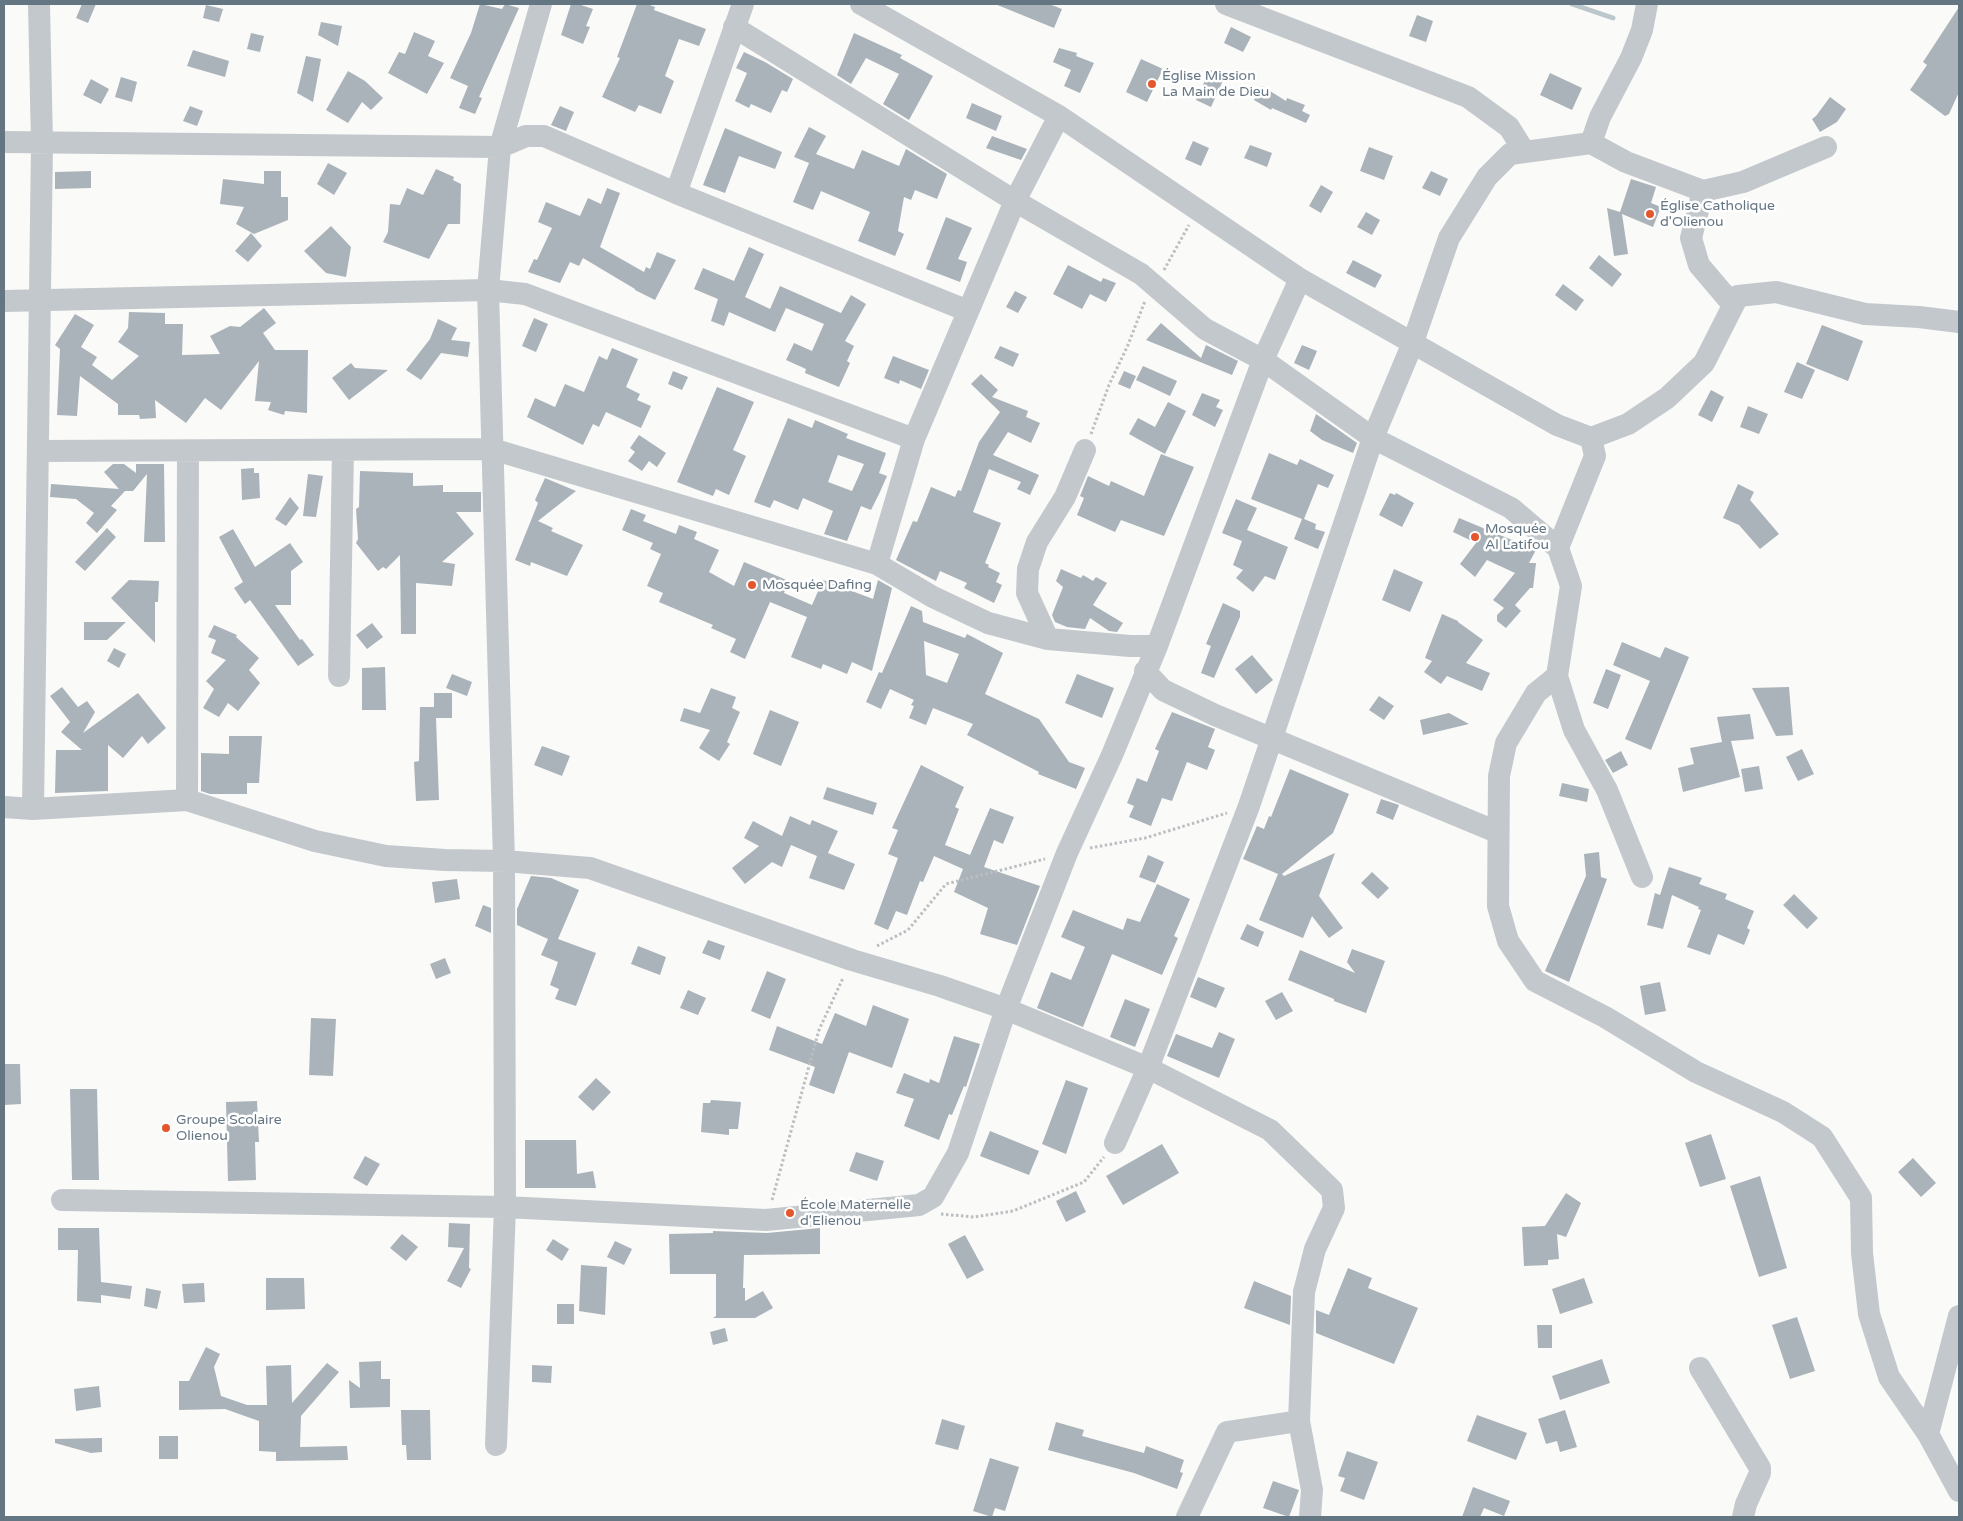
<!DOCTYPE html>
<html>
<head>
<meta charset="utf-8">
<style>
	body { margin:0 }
	#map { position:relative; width:1963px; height:1521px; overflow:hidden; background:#fafaf8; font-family:"Varela Round",sans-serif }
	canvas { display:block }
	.frame { position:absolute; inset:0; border:5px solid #657683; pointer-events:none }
</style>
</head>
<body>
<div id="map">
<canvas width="1963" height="1521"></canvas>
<div class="frame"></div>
</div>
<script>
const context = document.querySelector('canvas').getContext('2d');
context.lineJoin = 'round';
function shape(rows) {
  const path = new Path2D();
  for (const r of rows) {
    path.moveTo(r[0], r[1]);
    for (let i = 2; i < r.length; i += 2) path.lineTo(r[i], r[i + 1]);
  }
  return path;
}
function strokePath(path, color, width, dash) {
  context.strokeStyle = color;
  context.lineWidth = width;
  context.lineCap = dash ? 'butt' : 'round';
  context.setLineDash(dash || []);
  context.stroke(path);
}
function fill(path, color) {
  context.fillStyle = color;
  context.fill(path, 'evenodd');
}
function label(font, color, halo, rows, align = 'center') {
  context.font = font + ' "Varela Round",sans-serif';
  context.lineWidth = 5;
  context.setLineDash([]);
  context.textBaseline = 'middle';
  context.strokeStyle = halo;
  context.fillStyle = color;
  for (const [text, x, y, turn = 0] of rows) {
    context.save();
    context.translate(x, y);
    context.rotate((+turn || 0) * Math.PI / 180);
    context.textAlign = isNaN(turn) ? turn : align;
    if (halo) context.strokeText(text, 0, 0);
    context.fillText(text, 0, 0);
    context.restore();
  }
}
strokePath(shape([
	[1572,4,1613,18]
]), '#bbc7cb', 5);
fill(shape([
	[82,4,96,4,88,23,76,18],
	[480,4,502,9,505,4,519,8,479,97,482,98,475,114,459,108,468,86,450,78,471,33],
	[571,4,578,4,593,9,586,26,590,27,583,44,561,35],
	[637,4,647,4,655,7,654,10,706,29,699,46,679,39,665,76,674,81,661,114,639,105,635,112,602,97,620,58,617,57],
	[995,4,1049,4,1062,9,1054,28],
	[206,5,223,9,219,22,203,18],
	[1959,7,1959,92,1949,114,1945,116,1910,90,1927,65,1923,62],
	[1417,15,1433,21,1426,42,1409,36],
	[321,22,342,26,338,46,318,35],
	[1231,27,1251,37,1243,52,1224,43],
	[414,32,435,41,428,56,444,63,427,94,388,73,399,52,405,54],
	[251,33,264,36,260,52,247,49],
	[854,33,902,55,900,58,933,76,909,120,883,104,899,74,866,58,851,84,837,75],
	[1059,48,1077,53,1076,56,1094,63,1080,93,1064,86,1071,70,1053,62],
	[193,50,229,61,225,77,187,66],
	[744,52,765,62,793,79,787,92,782,90,771,113,751,104,749,108,735,101,747,73,736,68],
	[306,56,321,59,313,102,297,93],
	[1141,59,1163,69,1147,102,1126,92],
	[1210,70,1225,76,1211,107,1196,100],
	[348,71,365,81,383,98,371,110,362,102,348,123,326,110],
	[1550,73,1582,88,1572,110,1540,95],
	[121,77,137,82,132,102,115,97],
	[91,79,109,89,101,104,83,95],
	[1262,86,1286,101,1287,98,1305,105,1302,111,1310,115,1306,123,1272,108,1271,110,1254,100],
	[1830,97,1846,109,1837,122,1820,132,1812,119,1816,116],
	[972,103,1002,116,996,131,966,118],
	[190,106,203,111,197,126,183,121],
	[560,106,574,112,566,131,551,125],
	[809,127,826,136,816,154,854,169,862,150,899,166,906,149,947,174,937,199,915,190,911,200,904,197,898,231,904,234,895,256,858,241,870,212,821,191,813,210,793,202,809,163,794,157],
	[725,128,782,152,775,169,739,156,725,193,703,185],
	[992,136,1027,149,1021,160,986,148],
	[1193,141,1209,148,1201,166,1185,159],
	[1250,145,1272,153,1267,167,1244,158],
	[1369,147,1393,156,1384,180,1360,171],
	[328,163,347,173,334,195,317,184],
	[436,169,454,177,453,180,461,184,460,224,448,224,429,259,383,242,388,232,390,204,400,205,407,188,423,195],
	[91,171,91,188,55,189,55,172],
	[264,171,281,171,281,197,288,197,288,220,254,234,236,224,244,207,220,204,223,179,264,184],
	[1431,171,1448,179,1440,196,1422,188],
	[1631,179,1656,187,1651,203,1661,207,1653,227,1622,214,1628,254,1614,256,1607,208,1620,212],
	[1321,185,1333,192,1321,213,1309,206],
	[607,188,620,193,600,247,644,272,646,267,650,269,657,252,676,260,655,300,635,290,635,289,583,258,579,266,570,262,560,283,528,272,534,259,537,260,552,228,538,222,546,202,580,216,588,198,601,204],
	[1366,212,1380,220,1372,235,1357,227],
	[946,217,972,228,958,259,967,262,960,282,926,269],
	[331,226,351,247,346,277,326,273,304,251],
	[251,233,262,246,248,262,235,251],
	[749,247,764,254,745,297,770,309,780,286,841,313,851,295,866,304,845,341,854,346,847,361,850,363,839,387,805,373,806,369,786,360,794,343,812,351,824,324,786,308,775,332,729,312,724,326,711,321,718,299,694,289,703,268,734,281],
	[1599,255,1622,274,1612,287,1589,268],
	[1353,260,1382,275,1375,288,1346,273],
	[1068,265,1101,282,1103,278,1116,283,1106,302,1090,294,1082,309,1053,294],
	[1563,284,1584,300,1576,311,1555,295],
	[1015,291,1027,297,1018,313,1006,307],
	[264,308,276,323,263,333,275,350,308,350,307,413,285,411,284,415,268,410,271,402,255,401,259,361,221,410,205,398,186,423,155,400,156,418,140,419,139,415,118,415,118,404,80,376,77,416,57,415,60,349,55,345,75,314,94,325,81,347,97,357,92,365,112,380,139,356,118,342,128,328,129,312,165,313,165,324,183,324,182,355,220,354,210,336,230,326,240,327],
	[534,318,548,324,536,352,522,346],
	[438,319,457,328,451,340,470,342,468,357,441,353,421,380,406,370,430,339],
	[1161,323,1201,358,1206,345,1238,361,1232,375,1146,340],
	[1822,325,1863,341,1848,381,1806,364],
	[1302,345,1317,351,1309,370,1294,363],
	[1000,346,1019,354,1013,367,994,358],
	[612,348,638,359,626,387,640,394,637,400,651,406,641,428,606,412,599,427,593,424,583,445,527,417,535,398,555,407,565,384,584,392,599,356,607,360],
	[893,356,929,370,921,389,900,380,899,384,884,378],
	[1797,362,1815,370,1802,399,1784,392],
	[351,363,355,368,388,370,349,400,332,378],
	[1143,366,1177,381,1170,396,1136,380],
	[673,371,688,377,682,390,668,384],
	[1124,371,1136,376,1130,389,1118,384],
	[981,374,998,390,992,397,1028,411,1026,417,1040,423,1031,443,1008,432,993,455,1039,475,1030,495,1017,489,1021,482,989,469,973,512,1001,523,985,563,989,565,988,567,1000,573,996,582,1002,585,994,603,964,588,967,583,940,571,936,581,896,560,913,521,917,522,931,487,955,497,958,490,961,491,979,442,1000,412,971,384],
	[717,387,754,402,733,450,746,456,729,495,716,489,713,496,677,482],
	[1711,390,1724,397,1712,422,1698,415],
	[1202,393,1220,400,1216,407,1223,410,1215,427,1192,415],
	[1168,402,1186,411,1165,454,1129,434,1138,418,1155,427],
	[1748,406,1768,414,1759,434,1740,427],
	[1316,414,1357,443,1353,453,1322,440,1310,431],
	[788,418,812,428,815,420,848,434,846,438,886,453,879,473,887,476,879,494,871,510,861,506,847,541,824,534,833,511,803,498,798,510,774,500,770,508,754,502],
	[838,455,864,464,852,491,828,482],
	[639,435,666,453,657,467,649,461,642,471,628,461,635,452,630,448],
	[1269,453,1297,465,1300,459,1334,475,1328,488,1318,484,1304,519,1316,524,1315,529,1325,532,1318,549,1294,539,1302,519,1251,499],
	[1161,454,1194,467,1164,536,1121,520,1115,532,1077,515,1084,498,1080,496,1088,476,1109,486,1111,481,1144,496],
	[113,464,124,464,136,473,136,464,164,464,165,542,144,542,147,474,133,491,125,491,111,506,117,510,97,533,86,523,94,513,76,499,50,497,51,484,119,489,104,472],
	[254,468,254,473,259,473,260,498,242,500,241,469],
	[360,471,413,473,413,486,443,485,443,492,481,492,481,512,456,512,474,534,442,562,455,564,452,586,416,583,416,634,401,634,400,555,386,569,383,567,378,571,356,543,358,539,356,509,359,507],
	[308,474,323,476,316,517,303,516],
	[545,478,576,491,538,521,553,528,551,531,583,545,567,576,531,562,530,566,515,560,538,503,535,500],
	[1738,484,1754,492,1750,500,1779,534,1760,549,1739,525,1723,518],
	[1390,493,1395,495,1396,493,1414,503,1402,527,1379,515],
	[290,497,299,508,286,526,275,519],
	[1236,499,1257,508,1247,530,1288,547,1275,580,1265,576,1253,592,1236,578,1243,570,1233,565,1242,541,1222,533],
	[631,509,646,515,643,521,676,534,679,525,697,532,694,539,719,550,709,572,734,586,744,562,789,581,784,593,812,605,823,580,873,599,878,580,892,588,872,671,852,662,847,674,823,664,821,669,791,657,807,617,770,602,745,659,730,652,736,639,711,628,713,625,659,602,663,593,647,586,661,554,650,549,653,543,622,530],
	[1459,518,1536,550,1529,563,1536,563,1533,588,1530,588,1515,605,1521,611,1506,628,1497,621,1497,615,1504,608,1493,600,1515,573,1487,560,1475,577,1460,564,1476,543,1453,532],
	[107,528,116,537,85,571,75,562],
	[233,529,255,567,290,543,303,562,291,571,291,605,275,605,300,640,302,639,314,655,298,666,250,600,245,604,234,588,243,582,219,537],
	[1061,569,1081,578,1083,575,1093,581,1096,577,1107,583,1093,605,1123,623,1117,632,1109,631,1090,618,1085,629,1067,627,1055,622,1052,615,1063,587,1056,581],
	[1394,569,1423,582,1410,612,1382,600],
	[129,580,159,581,158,602,155,602,155,643,111,598],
	[1223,603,1240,611,1240,617,1214,678,1201,673,1211,646,1206,644],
	[911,606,922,611,923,622,965,638,967,634,1003,653,985,694,1039,719,1069,762,1085,768,1076,789,1038,774,1039,772,967,735,973,724,933,708,926,725,909,718,914,706,911,705,914,700,890,689,881,709,866,702,879,672,882,673],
	[924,641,959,654,947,683,926,675],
	[1442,614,1458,621,1458,622,1483,640,1466,663,1490,673,1482,691,1447,676,1441,684,1424,672,1432,661,1425,658],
	[84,622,126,622,107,640,84,640],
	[372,623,383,637,367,649,356,635],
	[214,625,237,635,236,637,259,658,249,670,260,683,238,711,228,703,219,717,203,708,214,689,206,681,226,660,211,653,216,640,208,637],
	[1622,642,1660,658,1665,647,1689,657,1651,750,1625,739,1650,681,1613,665],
	[114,648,126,654,119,668,107,661],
	[1252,655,1273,680,1256,694,1235,669],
	[385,667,386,710,362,710,362,668],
	[1606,669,1621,675,1608,709,1593,703],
	[452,674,472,682,467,696,446,688],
	[1077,674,1114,688,1102,718,1065,703],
	[62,687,78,707,87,701,95,712,83,733,138,693,166,728,148,744,142,736,123,758,108,745,108,791,55,793,56,750,82,750,61,732,70,722,50,696],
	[1789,687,1793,735,1776,736,1752,688],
	[711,688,736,697,732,708,740,712,727,742,730,744,719,761,699,748,710,730,680,721,684,708,700,713],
	[434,693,452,693,452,718,436,718,439,800,416,801,414,762,419,761,420,707,434,707],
	[1379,696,1394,706,1384,720,1369,710],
	[770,710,799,722,781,766,753,754],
	[1172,712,1215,729,1208,747,1215,750,1207,770,1187,762,1172,801,1162,798,1151,826,1129,817,1134,806,1127,803,1137,778,1147,782,1159,751,1155,749],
	[1449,713,1469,724,1423,735,1420,720],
	[1750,714,1754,739,1731,741,1740,777,1683,792,1678,768,1694,764,1690,748,1722,742,1717,717],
	[229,736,262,736,259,783,247,783,247,794,210,794,201,791,201,753,229,754],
	[542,746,570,756,562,776,534,765],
	[1802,749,1814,774,1798,781,1786,757],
	[1621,751,1628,765,1613,773,1605,760],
	[921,765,964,787,955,807,959,809,945,845,970,855,990,808,1014,817,1003,844,994,840,984,867,1040,886,1017,945,980,934,988,908,954,892,963,869,934,856,923,882,920,881,907,915,896,911,888,930,874,924,898,858,888,854,898,830,892,828],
	[1759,766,1763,789,1745,792,1741,769],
	[1290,769,1349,794,1333,833,1282,874,1284,876,1335,853,1319,896,1343,928,1329,938,1312,916,1303,938,1259,920,1278,874,1243,859,1257,826,1264,829,1269,816,1271,817],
	[1562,783,1589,789,1587,802,1559,796],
	[827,787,877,803,873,815,823,799],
	[1381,799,1399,805,1393,820,1376,813],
	[790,816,810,825,812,820,838,831,828,853,855,864,844,890,809,878,817,856,791,845,782,867,772,862,745,884,732,868,759,846,744,838,753,821,782,836],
	[1599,852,1601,877,1607,879,1569,982,1545,971,1586,876,1584,854],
	[1148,855,1164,862,1155,883,1139,877],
	[1669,867,1702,878,1699,884,1727,894,1725,899,1754,911,1747,928,1750,930,1744,945,1718,934,1710,955,1687,947,1701,910,1698,909,1699,907,1672,895,1663,929,1647,925,1655,893,1660,895],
	[1372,872,1389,888,1378,899,1361,883],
	[531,876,551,878,579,890,558,939,596,953,576,1006,555,999,559,989,550,985,558,962,541,955,548,939,517,925,517,909],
	[457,879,460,899,435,903,432,882],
	[1157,884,1190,899,1174,936,1178,938,1162,975,1112,954,1083,1027,1037,1008,1051,972,1071,980,1085,947,1061,937,1073,910,1123,930,1127,918,1140,922],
	[1794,894,1818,918,1807,929,1783,905],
	[483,905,491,908,491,933,475,926],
	[1247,924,1264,932,1258,947,1240,939],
	[708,940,725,946,720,960,702,953],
	[638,946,666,957,660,975,631,964],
	[1352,949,1385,961,1366,1013,1334,1001,1334,999,1288,980,1300,950,1355,973,1347,962],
	[445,958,451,973,436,979,430,964],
	[767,971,786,979,770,1019,751,1011],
	[1198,977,1225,988,1216,1008,1190,997],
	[1660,982,1666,1011,1645,1015,1640,986],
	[688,990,706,998,698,1015,680,1008],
	[1282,992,1293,1011,1276,1020,1265,1001],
	[1125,999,1150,1009,1135,1047,1110,1037],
	[873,1005,909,1019,892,1068,849,1052,834,1094,809,1085,815,1067,769,1050,777,1026,822,1044,835,1013,866,1026],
	[311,1018,336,1019,333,1076,309,1075],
	[1219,1032,1235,1039,1219,1078,1167,1056,1176,1034,1212,1048],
	[954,1036,980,1044,966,1087,964,1086,952,1115,949,1114,939,1140,904,1126,914,1099,896,1093,904,1073,929,1083,930,1079,939,1083],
	[4,1064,20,1064,21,1104,4,1105],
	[596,1078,611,1092,593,1111,578,1097],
	[1066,1080,1088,1088,1066,1154,1042,1144],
	[70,1089,97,1089,99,1180,72,1180],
	[711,1100,741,1102,738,1129,729,1129,729,1135,701,1132,703,1103,710,1103],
	[257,1101,259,1142,255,1142,256,1180,228,1181,226,1102],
	[990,1131,1039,1151,1029,1175,980,1156],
	[1711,1134,1726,1179,1700,1187,1685,1143],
	[525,1140,576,1140,577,1174,593,1171,596,1188,525,1188],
	[1162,1144,1179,1173,1123,1205,1106,1176],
	[856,1152,884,1161,877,1181,849,1171],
	[365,1156,380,1164,367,1186,353,1178],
	[1913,1158,1936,1183,1921,1197,1898,1172],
	[1760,1176,1787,1268,1759,1277,1730,1186],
	[1076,1191,1086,1212,1066,1222,1056,1201],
	[1566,1193,1581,1203,1566,1237,1557,1234,1559,1259,1548,1260,1548,1265,1524,1266,1522,1227,1545,1226],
	[449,1223,470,1224,469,1268,471,1269,461,1288,447,1281,464,1248,448,1247],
	[58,1228,99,1228,101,1282,132,1286,130,1299,101,1295,101,1303,77,1301,78,1250,58,1250],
	[820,1228,820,1254,744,1255,743,1288,745,1288,745,1301,763,1291,773,1308,755,1318,713,1318,716,1316,716,1274,670,1274,669,1234,713,1233,713,1231,767,1233],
	[402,1234,418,1247,406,1261,390,1248],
	[965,1235,984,1270,967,1279,948,1244],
	[553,1239,569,1249,562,1261,546,1250],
	[615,1241,632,1249,624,1265,607,1257],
	[581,1265,607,1267,605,1315,579,1311],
	[1348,1268,1372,1278,1368,1288,1418,1308,1394,1364,1316,1333,1316,1310,1329,1315],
	[266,1278,304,1278,305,1309,266,1310],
	[1584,1278,1593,1303,1560,1314,1552,1289],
	[1254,1281,1291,1296,1290,1325,1244,1308],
	[204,1283,205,1302,184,1303,182,1284],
	[146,1288,161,1291,157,1309,144,1306],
	[557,1304,574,1304,574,1324,557,1324],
	[1797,1317,1815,1371,1790,1379,1772,1325],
	[1537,1325,1552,1325,1552,1348,1538,1348],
	[725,1328,728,1341,713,1345,710,1332],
	[206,1347,220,1354,214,1367,221,1396,247,1405,267,1405,266,1366,291,1365,292,1403,327,1363,339,1372,301,1416,300,1447,347,1446,348,1460,276,1461,276,1452,259,1451,259,1421,225,1409,179,1410,179,1381,189,1381],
	[1602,1359,1610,1383,1560,1400,1552,1376],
	[381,1361,381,1379,390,1379,390,1407,350,1408,349,1380,360,1388,359,1362],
	[532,1365,552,1366,551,1383,532,1382],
	[99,1386,101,1407,76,1411,74,1389],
	[401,1410,430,1410,431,1460,407,1460,406,1445,402,1445],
	[1565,1410,1577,1447,1560,1452,1557,1441,1546,1444,1538,1419],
	[1477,1415,1527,1433,1516,1460,1467,1441],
	[942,1419,965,1426,958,1450,935,1444],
	[1056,1422,1084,1430,1082,1436,1144,1453,1146,1446,1184,1460,1180,1472,1183,1473,1177,1489,1134,1473,1048,1450],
	[159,1436,178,1436,178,1459,159,1459],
	[102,1438,102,1452,91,1453,55,1443,55,1439],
	[1347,1451,1378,1462,1364,1500,1340,1491,1345,1478,1338,1476],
	[990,1458,1019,1467,1005,1511,995,1508,992,1517,973,1511],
	[1273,1481,1299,1490,1289,1517,1263,1508],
	[1473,1487,1510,1501,1504,1516,1484,1508,1480,1517,1462,1517]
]), '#aab3b9');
strokePath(shape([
	[1164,270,1189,225],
	[1091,434,1109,385,1128,345,1145,301],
	[1090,848,1145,838,1227,813],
	[877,946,908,930,946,884,1045,859],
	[772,1200,819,1030,843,978],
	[941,1214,974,1217,1013,1211,1084,1182,1104,1157]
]), '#bbbfc2', 3, [2.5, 2.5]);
strokePath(shape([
	[861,4,1059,116,1300,279,1557,425,1591,438,1628,424,1667,398,1704,363,1738,296,1776,292,1865,314,1919,317,1959,322],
	[1226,4,1468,97,1509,127,1524,151],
	[734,27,1015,201,1141,274,1205,329,1263,360,1373,438,1511,508,1558,548,1571,586,1557,676,1536,693,1506,743,1499,776,1498,906,1508,941,1535,981,1605,1017,1696,1072,1783,1112,1822,1137,1861,1198,1862,1253,1869,1314,1889,1377,1928,1434,1959,1491],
	[4,142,500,147,526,136,544,136,676,193,968,311],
	[1591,143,1626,162,1703,191,1743,182,1826,147],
	[1703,191,1691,238,1699,265,1733,305],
	[676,193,743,4],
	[4,301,488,290,525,294,914,439],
	[38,451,492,449,877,564,933,597,988,623,1048,639,1130,646,1157,646],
	[1558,548,1595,456,1591,438],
	[877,564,914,439,1015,201,1059,116],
	[1048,639,1027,593,1028,569,1037,542,1065,497,1085,450],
	[1145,671,1163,690,1215,715,1497,832],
	[339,676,343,450],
	[1557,676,1574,730,1607,790,1642,877],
	[187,800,188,451],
	[4,807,33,809,187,800,315,841,386,856,445,860,504,861,590,868,852,960,940,986,1006,1009,1148,1068,1270,1130,1332,1190,1334,1208,1315,1249,1304,1292,1299,1421,1312,1490,1310,1517],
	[33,809,42,144,39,4],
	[1115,1143,1148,1068,1249,806,1373,438,1412,345,1449,238,1487,177,1510,154,1591,143,1600,117,1631,58,1642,30,1647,4],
	[62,1200,505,1207,766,1220,919,1205,933,1197,958,1153,1006,1009,1067,853,1112,755,1157,646,1263,360,1300,279],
	[1700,1368,1760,1468,1760,1473,1746,1504,1743,1517],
	[1928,1434,1959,1316],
	[496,1445,505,1207,504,861,488,290,500,147,541,4],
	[1187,1517,1227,1432,1299,1421]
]), '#c3c8cc', 22);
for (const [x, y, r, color] of [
	[1152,84,5,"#e4572e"],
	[1650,214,5,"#e4572e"],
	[1475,537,5,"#e4572e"],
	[752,585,5,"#e4572e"],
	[166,1128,5,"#e4572e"],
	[790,1213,5,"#e4572e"]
]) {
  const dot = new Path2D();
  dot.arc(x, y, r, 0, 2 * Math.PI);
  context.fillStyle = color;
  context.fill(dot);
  strokePath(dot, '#fff', 2);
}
label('14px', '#657683', '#fff', [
	["Église Mission",1162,76],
	["La Main de Dieu",1162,92],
	["Église Catholique",1660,206],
	["d'Olienou",1660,222],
	["Mosquée",1485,529],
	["Al Latifou",1485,545],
	["Mosquée Dafing",762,585],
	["Groupe Scolaire",176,1120],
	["Olienou",176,1136],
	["École Maternelle",800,1205],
	["d'Elienou",800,1221]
], 'left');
</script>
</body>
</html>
